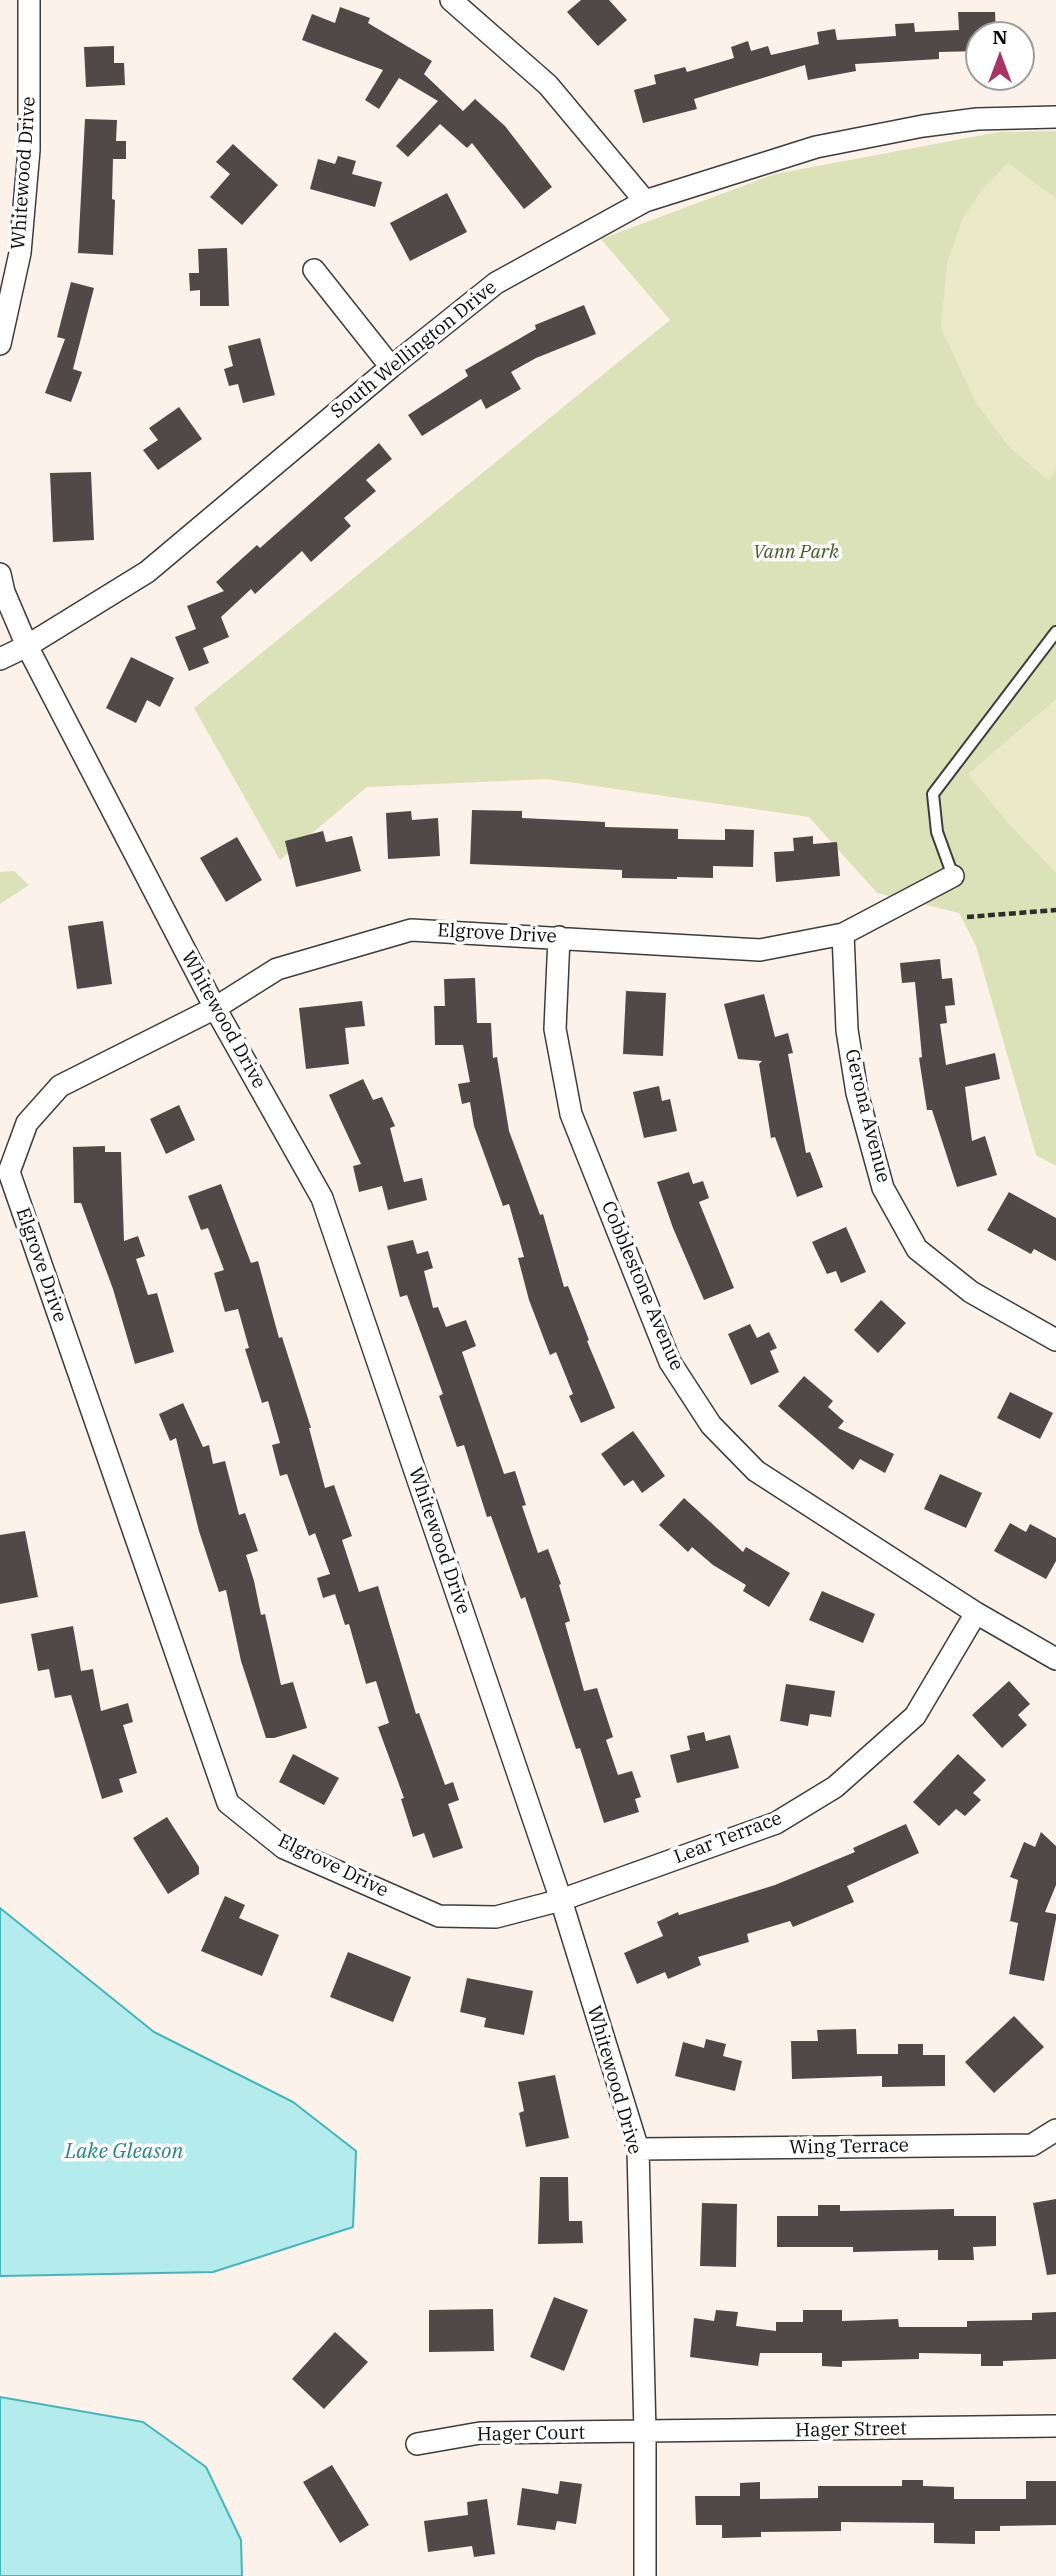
<!DOCTYPE html>
<html>
<head>
<meta charset="utf-8">
<style>
	body { margin:0 }
	#map { position:relative; width:1056px; height:2576px; overflow:hidden; background:#fcf2e9; font-family:"IBM Plex Serif",serif }
	canvas { display:block }
	.north { position:absolute; left:965px; top:21px; width:70px; height:70px; box-sizing:border-box; background:#fff; border:2px solid #9d9d9d; border-radius:50%; rotate:0deg; font-size:19px; font-weight:700; line-height:28px; text-align:center; color:#0a0a0a }
	.north::after { content:''; display:block; margin:auto; width:24px; height:32px; background:#a83462; clip-path:polygon(50% 0,100% 100%,50% 72%,0 100%) }
</style>
</head>
<body>
<div id="map">
<canvas width="1056" height="2576"></canvas>
<div class="north">N</div>
</div>
<script>
const context = document.querySelector('canvas').getContext('2d');
context.lineJoin = 'round';
function fill(path, color) {
  context.fillStyle = color;
  context.fill(path, 'evenodd');
}
function shape(rows) {
  const path = new Path2D();
  for (const r of rows) {
    path.moveTo(r[0], r[1]);
    for (let i = 2; i < r.length; i += 2) path.lineTo(r[i], r[i + 1]);
  }
  return path;
}
function strokePath(path, color, width, dash) {
  context.strokeStyle = color;
  context.lineWidth = width;
  context.lineCap = dash ? 'butt' : 'round';
  context.setLineDash(dash || []);
  context.stroke(path);
}
function label(font, color, halo, rows, align = 'center') {
  context.font = font + ' "IBM Plex Serif",serif';
  context.lineWidth = 7;
  context.setLineDash([]);
  context.textBaseline = 'middle';
  context.strokeStyle = halo;
  context.fillStyle = color;
  for (const [text, x, y, turn = 0] of rows) {
    context.save();
    context.translate(x, y);
    context.rotate((+turn || 0) * Math.PI / 180);
    context.textAlign = isNaN(turn) ? turn : align;
    if (halo) context.strokeText(text, 0, 0);
    context.fillText(text, 0, 0);
    context.restore();
  }
}
fill(shape([
	[1056,131,1056,1166,1036,1155,976,946,959,913,877,893,809,817,547,779,367,787,280,860,194,708,670,320,601,239,775,174,999,132],
	[14,871,29,885,0,904,0,872]
]), '#dce2b8');
fill(shape([
	[1008,163,1056,198,1056,470,1048,480,1010,448,976,403,941,328,947,263,963,218,981,191],
	[1056,699,1056,873,1008,823,968,774]
]), '#eaeac8');
const water = shape([
	[0,1908,154,2032,293,2102,356,2151,353,2227,213,2272,0,2276,0,1908],
	[0,2397,143,2422,206,2467,241,2540,242,2576,0,2576,0,2397]
]);
fill(water, '#b4eced');
strokePath(water, '#44b6bb', 2);
fill(shape([
	[581,0,609,0,627,20,598,46,567,12],
	[340,7,370,18,368,23,432,61,424,74,463,111,475,99,505,126,552,187,524,209,472,143,467,148,440,124,408,157,396,146,438,101,399,78,379,109,365,100,383,70,302,40,312,14,335,23],
	[958,12,995,12,996,35,979,35,979,51,939,52,939,59,855,64,856,71,808,80,805,65,694,99,697,109,643,123,634,90,656,84,654,75,685,67,687,72,734,58,731,47,748,41,751,51,768,46,771,55,819,44,817,32,835,29,837,40,896,36,895,24,914,23,915,32,959,30],
	[114,46,114,63,124,63,125,85,86,87,84,47],
	[85,119,117,120,116,141,126,141,126,159,113,159,112,199,115,200,113,255,78,253],
	[233,144,278,185,242,225,210,197,230,174,216,162],
	[338,156,356,161,352,174,382,182,375,207,310,189,318,159,335,164],
	[447,193,467,232,410,261,390,223],
	[227,248,229,306,200,306,200,290,190,291,189,273,199,273,198,249],
	[71,282,94,288,73,369,82,372,71,402,45,393,65,339,57,337],
	[584,305,596,334,536,358,511,372,521,389,486,409,481,399,422,436,408,415,468,376,465,370,536,329,535,325],
	[260,338,275,395,243,403,238,384,229,386,224,369,233,366,228,346],
	[179,407,202,439,158,470,143,450,158,440,149,428],
	[379,443,392,459,366,480,376,491,344,518,351,526,311,562,302,551,255,594,251,589,221,617,229,637,203,648,209,663,189,671,175,637,196,629,187,606,224,591,216,582,257,545,260,548],
	[91,472,94,540,53,542,50,473],
	[131,657,174,678,160,707,147,700,136,723,106,708],
	[472,810,522,811,522,818,605,822,605,827,678,829,678,839,725,840,725,829,754,830,753,867,713,866,713,878,677,877,677,879,622,878,622,870,470,864],
	[411,811,412,820,438,818,440,856,388,859,386,813],
	[323,831,326,842,352,836,361,871,296,887,285,841],
	[813,836,813,844,837,842,840,876,776,882,774,852,794,851,793,838],
	[237,837,262,880,226,902,200,858],
	[103,921,112,984,77,989,68,926],
	[940,959,942,979,952,978,955,1005,945,1006,947,1023,940,1024,946,1065,995,1053,1000,1079,965,1087,972,1141,985,1136,997,1175,957,1187,932,1110,927,1110,919,1058,922,1057,915,982,902,983,900,963],
	[475,978,477,1023,491,1023,493,1058,497,1057,509,1131,540,1215,543,1214,564,1287,568,1286,589,1340,587,1341,615,1408,581,1423,569,1396,573,1394,556,1352,550,1355,529,1300,518,1258,524,1257,509,1204,503,1206,474,1126,470,1102,462,1104,458,1084,470,1082,463,1045,435,1045,434,1006,445,1006,444,979],
	[626,991,666,993,663,1056,623,1054],
	[764,994,775,1037,788,1033,793,1053,788,1054,806,1153,810,1152,823,1187,797,1197,775,1137,771,1138,759,1064,762,1061,738,1059,724,1004],
	[362,1001,365,1026,345,1028,349,1064,306,1069,299,1008],
	[363,1079,373,1100,382,1097,395,1126,390,1128,404,1182,422,1178,427,1200,388,1210,382,1186,359,1192,353,1166,361,1164,329,1095],
	[659,1086,662,1101,670,1099,677,1131,644,1138,633,1092],
	[179,1105,195,1140,166,1154,150,1119],
	[105,1146,105,1152,121,1152,124,1241,138,1236,145,1256,136,1259,148,1295,157,1293,174,1352,135,1364,113,1289,81,1203,74,1203,73,1147],
	[689,1172,693,1184,703,1181,709,1198,699,1202,734,1288,704,1300,673,1228,657,1182],
	[221,1184,251,1263,258,1261,279,1338,282,1337,311,1428,309,1428,325,1488,334,1485,352,1536,342,1540,359,1592,378,1586,416,1714,419,1713,445,1785,453,1782,459,1800,448,1804,463,1848,433,1858,424,1833,413,1837,401,1799,404,1798,378,1727,389,1723,376,1681,366,1684,349,1624,345,1625,335,1594,323,1598,317,1578,330,1574,315,1533,309,1536,287,1474,280,1476,272,1445,280,1443,268,1401,262,1403,245,1349,249,1348,238,1309,225,1312,214,1273,224,1270,208,1228,201,1230,188,1196],
	[1009,1192,1056,1218,1056,1261,1034,1249,1031,1254,987,1230],
	[846,1227,866,1272,841,1283,836,1271,827,1274,812,1242],
	[413,1240,417,1254,428,1251,433,1268,424,1271,433,1308,438,1307,446,1327,466,1320,476,1346,462,1352,504,1474,515,1471,526,1505,522,1506,538,1553,548,1549,561,1584,559,1585,570,1621,565,1623,584,1691,597,1688,613,1737,606,1740,618,1775,632,1771,641,1797,635,1799,639,1812,604,1823,580,1748,576,1749,525,1597,521,1599,491,1516,487,1517,464,1445,457,1447,439,1396,443,1394,407,1295,400,1297,387,1246],
	[881,1300,906,1323,878,1353,854,1330],
	[750,1324,757,1338,769,1332,777,1348,770,1351,779,1372,751,1385,728,1334],
	[804,1376,833,1401,828,1407,844,1421,838,1428,894,1454,885,1473,860,1459,853,1470,778,1406],
	[1010,1392,1053,1413,1040,1439,997,1418],
	[183,1403,203,1447,209,1445,213,1464,225,1461,239,1515,245,1513,258,1551,246,1555,254,1581,261,1615,265,1614,281,1685,293,1682,307,1728,274,1738,266,1738,241,1661,226,1590,219,1592,199,1531,176,1438,170,1441,159,1414],
	[633,1431,665,1476,642,1493,633,1480,624,1486,601,1454],
	[940,1474,982,1493,966,1528,924,1509],
	[684,1498,743,1552,746,1547,790,1573,769,1607,743,1591,746,1585,713,1565,692,1547,688,1552,659,1525],
	[1010,1523,1026,1532,1030,1524,1056,1538,1056,1561,1046,1579,994,1551],
	[25,1531,38,1597,0,1604,0,1535],
	[822,1591,875,1614,863,1643,809,1620],
	[73,1626,81,1671,93,1669,101,1711,128,1703,133,1722,123,1725,137,1773,119,1779,123,1792,102,1799,71,1695,55,1698,49,1669,38,1671,31,1634],
	[1009,1681,1030,1704,1018,1715,1027,1725,1002,1748,972,1715],
	[786,1684,835,1691,831,1717,810,1714,808,1726,780,1721],
	[704,1732,706,1741,730,1735,739,1768,677,1783,670,1755,690,1750,687,1736],
	[293,1754,339,1778,324,1805,279,1782],
	[958,1754,986,1780,973,1793,981,1800,965,1816,956,1809,939,1826,913,1802],
	[167,1817,199,1867,199,1874,168,1894,133,1838],
	[906,1824,919,1853,847,1886,854,1902,793,1927,790,1921,747,1934,749,1942,698,1957,701,1965,668,1979,665,1972,637,1984,624,1953,663,1936,657,1922,678,1912,679,1915,775,1885,855,1852,853,1848],
	[1041,1832,1056,1846,1056,1885,1045,1912,1056,1914,1056,1919,1044,1981,1009,1974,1018,1923,1010,1921,1018,1880,1010,1877,1024,1842,1035,1847],
	[225,1896,245,1905,239,1918,279,1935,262,1976,201,1951],
	[348,1952,411,1977,393,2022,330,1997],
	[467,1978,533,1991,524,2035,484,2027,486,2018,460,2012],
	[1014,2016,1044,2047,994,2093,965,2062],
	[856,2029,857,2054,898,2054,898,2044,923,2044,923,2055,945,2055,945,2086,882,2087,882,2076,792,2079,791,2041,818,2041,817,2030],
	[706,2039,726,2044,723,2056,742,2061,735,2091,675,2076,683,2042,704,2048],
	[555,2075,569,2138,526,2147,519,2113,524,2111,518,2082],
	[540,2177,568,2177,569,2221,582,2221,583,2243,538,2244],
	[1056,2199,1056,2274,1047,2275,1033,2203],
	[702,2203,737,2204,736,2267,700,2266],
	[818,2205,840,2205,840,2211,954,2209,954,2216,996,2216,996,2246,973,2247,974,2260,938,2260,938,2250,853,2252,853,2247,777,2247,777,2216,818,2216],
	[554,2297,588,2310,564,2371,530,2357],
	[493,2309,494,2351,429,2352,429,2310],
	[716,2310,738,2312,736,2326,776,2331,776,2322,803,2322,803,2310,842,2310,842,2321,898,2319,899,2327,967,2327,967,2321,1032,2320,1032,2313,1056,2312,1056,2359,1003,2361,1003,2366,981,2366,981,2354,919,2353,919,2359,842,2361,842,2367,822,2366,822,2353,760,2353,758,2366,690,2357,694,2318,714,2321],
	[335,2332,368,2362,324,2409,292,2379],
	[332,2465,369,2525,340,2543,303,2482],
	[902,2480,923,2480,923,2486,954,2487,954,2499,1026,2499,1026,2481,1056,2481,1056,2525,1000,2526,1000,2531,975,2531,975,2544,934,2543,934,2523,841,2522,841,2531,761,2532,761,2537,722,2538,722,2525,696,2525,695,2496,740,2496,740,2483,760,2482,760,2499,818,2498,818,2486,902,2486],
	[560,2481,582,2484,576,2524,557,2521,555,2530,517,2525,522,2488,558,2494],
	[487,2499,495,2554,474,2557,472,2546,428,2552,424,2521,468,2515,467,2502]
]), '#514848');
const service = shape([
	[953,876,937,832,933,794,1056,632]
]);
const minor = shape([
	[451,0,548,85,645,201],
	[314,270,391,367],
	[0,344,20,253,29,150,29,0],
	[0,574,4,592,27,646,215,1008,322,1198,561,1900,638,2149,645,2433,645,2576],
	[0,659,27,646,147,572,391,367,496,283,645,201,816,147,923,126,977,119,1056,117],
	[953,876,843,934,760,950,411,930,277,969,215,1008,60,1086,27,1123,9,1172,228,1803,284,1848,439,1916,496,1917,561,1900,776,1823,835,1787,915,1716,976,1613],
	[843,934,847,1030,857,1093,883,1188,917,1249,971,1292,1056,1340],
	[559,937,555,1029,571,1114,670,1362,711,1425,756,1471,976,1613,1056,1659],
	[638,2149,1032,2145,1056,2130],
	[417,2444,480,2433,1056,2426]
]);
strokePath(service, '#3d3d3d', 14);
strokePath(minor, '#3d3d3d', 24);
strokePath(shape([
	[967,917,1056,910]
]), '#2c2c2c', 4.5, [7, 3.5]);
strokePath(service, '#fff', 10);
strokePath(minor, '#fff', 21);
label('19px', '#0a0a0a', '#fff', [
	["Whitewood Drive",24,173,-86],
	["South Wellington Drive",414,350,-39],
	["Elgrove Drive",497,934,3],
	["Whitewood Drive",223,1020,61],
	["Gerona Avenue",867,1116,76],
	["Elgrove Drive",41,1265,71],
	["Cobblestone Avenue",642,1286,67],
	["Whitewood Drive",439,1541,71],
	["Lear Terrace",728,1838,-21],
	["Elgrove Drive",333,1866,26],
	["Whitewood Drive",614,2080,74],
	["Wing Terrace",849,2147,-1],
	["Hager Street",851,2430,-1],
	["Hager Court",531,2434,-1]
]);
label('italic 19px', '#415823', '#fff', [
	["Vann Park",796,553]
]);
label('italic 21px', '#24828b', '#fff', [
	["Lake Gleason",124,2152]
]);
</script>
</body>
</html>
